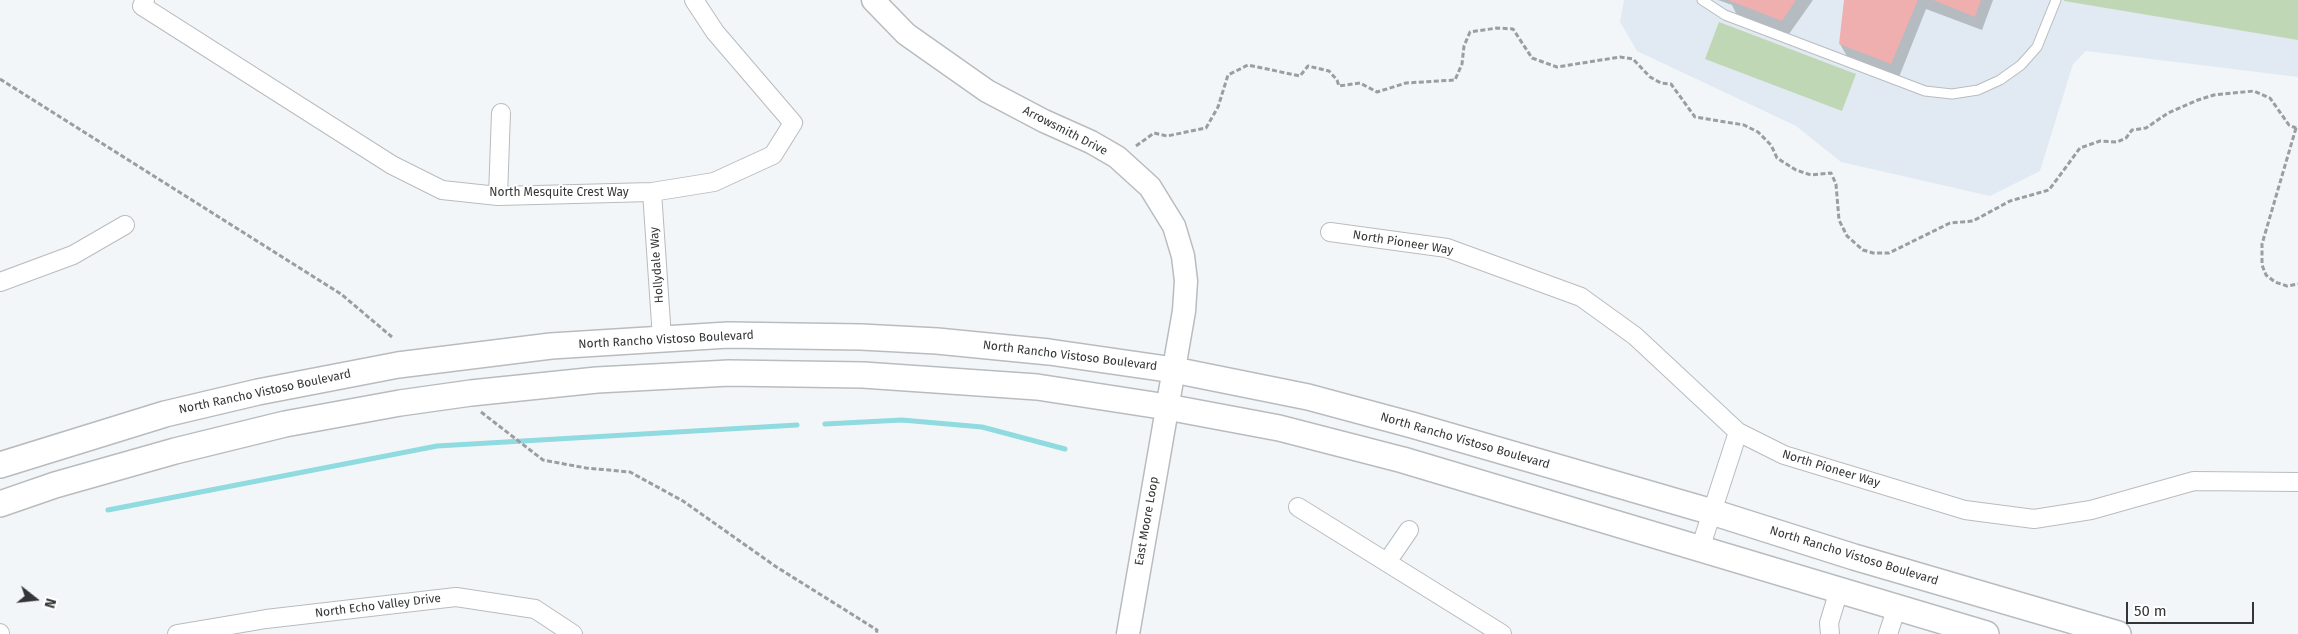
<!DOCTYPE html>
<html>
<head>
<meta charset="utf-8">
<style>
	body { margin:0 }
	#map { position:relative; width:2298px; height:634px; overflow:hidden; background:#f3f6f9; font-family:"Fira Sans",sans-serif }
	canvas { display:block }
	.north { position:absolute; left:10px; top:574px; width:50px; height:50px; -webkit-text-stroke:4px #fff; paint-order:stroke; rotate:106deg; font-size:14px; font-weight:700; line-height:20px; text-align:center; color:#343536 }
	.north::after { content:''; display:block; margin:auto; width:18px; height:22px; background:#343536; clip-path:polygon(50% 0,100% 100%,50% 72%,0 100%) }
	.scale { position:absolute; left:2126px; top:602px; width:128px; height:22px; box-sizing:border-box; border:2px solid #343536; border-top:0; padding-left:6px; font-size:15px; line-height:18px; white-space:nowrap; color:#343536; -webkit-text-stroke:4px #fff; paint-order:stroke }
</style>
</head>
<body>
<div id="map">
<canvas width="2298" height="634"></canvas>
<div class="north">N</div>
<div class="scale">50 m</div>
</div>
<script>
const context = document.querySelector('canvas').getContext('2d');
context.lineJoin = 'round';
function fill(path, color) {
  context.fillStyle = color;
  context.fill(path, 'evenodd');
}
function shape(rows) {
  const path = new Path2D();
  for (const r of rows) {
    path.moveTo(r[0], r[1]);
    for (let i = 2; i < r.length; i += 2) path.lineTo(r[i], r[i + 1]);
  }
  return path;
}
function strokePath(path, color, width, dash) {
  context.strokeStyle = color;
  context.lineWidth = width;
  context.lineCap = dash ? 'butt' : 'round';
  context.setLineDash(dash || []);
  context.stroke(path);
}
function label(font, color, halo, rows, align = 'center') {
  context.font = font + ' "Fira Sans",sans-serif';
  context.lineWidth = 4;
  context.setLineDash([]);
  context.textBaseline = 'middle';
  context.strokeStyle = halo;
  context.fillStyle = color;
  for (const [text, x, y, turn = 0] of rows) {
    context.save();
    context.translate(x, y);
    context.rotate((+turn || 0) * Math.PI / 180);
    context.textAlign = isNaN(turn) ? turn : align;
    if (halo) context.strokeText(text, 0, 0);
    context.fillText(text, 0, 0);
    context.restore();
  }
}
fill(shape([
	[1624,0,2298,0,2298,77,2086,51,2073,64,2040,171,1990,196,1841,162,1796,126,1637,51,1620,22]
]), '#e1eaf2');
fill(shape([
	[2298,0,2298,40,2064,1,2064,0],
	[1719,22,1856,74,1842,111,1705,59]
]), '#bfd7b5');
fill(shape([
	[1718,0,1813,0,1789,34,1737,15,1732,5],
	[1845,0,1993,0,1982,30,1926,9,1899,77,1848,58,1840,44]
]), '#0003');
strokePath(shape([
	[825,424,902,420,982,427,1065,449],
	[108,510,437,446,797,425]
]), '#8fdbdf', 5);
fill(shape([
	[1728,0,1796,0,1782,21],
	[1844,0,1918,0,1891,64,1839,44],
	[1933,0,1981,0,1975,17]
]), '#efafae');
const service = shape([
	[1702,0,1725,15,1925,91,1952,94,1978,90,2000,80,2021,65,2037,47,2056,0]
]);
const minor = shape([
	[145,0,142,6,392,165,442,190,498,196,652,192,714,182,773,155,793,123,715,32,694,0],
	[652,192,662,338],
	[498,196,501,113],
	[1330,232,1447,248,1581,297,1635,336,1738,432,1784,455,1965,510,2034,519,2091,510,2194,481,2298,482],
	[0,282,73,255,125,225],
	[1298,507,1502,634],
	[1700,549,1738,432],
	[1387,562,1409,530],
	[0,633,0,634],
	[177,634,266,619,456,597,535,609,573,634],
	[1830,634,1829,623,1839,590],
	[1888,634,1897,607]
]);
const tertiary = shape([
	[873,0,906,34,987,91,1044,121,1091,142,1117,157,1150,187,1174,226,1183,256,1186,281,1184,311,1128,634]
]);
const secondary = shape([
	[0,465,165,414,258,392,398,365,551,346,728,335,861,337,937,341,1049,352,1174,370,1308,397,1412,425,1712,512,1854,557,2118,634],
	[0,504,55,485,175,451,285,424,400,403,471,393,597,380,729,373,863,375,1037,387,1167,407,1279,428,1403,460,1986,634]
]);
strokePath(service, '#b9bcbe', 11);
strokePath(minor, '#b9bcbe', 20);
strokePath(tertiary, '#b9bcbe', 25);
strokePath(secondary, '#b9bcbe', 28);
strokePath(shape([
	[0,79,341,294,392,337],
	[2296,128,2262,244,2262,265,2266,275,2275,282,2287,286,2298,284],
	[1136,146,1154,133,1167,136,1206,128,1218,107,1228,75,1248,65,1300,76,1308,66,1329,71,1337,80,1339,86,1360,83,1377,92,1406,83,1455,80,1462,64,1464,46,1470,32,1497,28,1513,29,1532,58,1557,67,1620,57,1633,59,1650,77,1661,83,1671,84,1695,117,1744,125,1758,132,1771,145,1777,158,1796,170,1811,175,1831,173,1836,184,1839,220,1847,236,1863,250,1873,253,1889,253,1950,223,1973,221,2010,201,2049,190,2080,148,2100,141,2117,142,2126,138,2132,130,2146,128,2168,113,2198,100,2214,95,2254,91,2270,98,2289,125,2296,128,2298,126],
	[481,412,543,460,586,468,630,472,683,501,775,566,877,630,876,634]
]), '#9b9ea0', 3, [5, 2.5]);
strokePath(service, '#fff', 9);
strokePath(minor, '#fff', 18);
strokePath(tertiary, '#fff', 22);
strokePath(secondary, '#fff', 25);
label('12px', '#343536', '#fff', [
	["Arrowsmith Drive",1065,131,27],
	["North Mesquite Crest Way",559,193],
	["North Pioneer Way",1403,243,9],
	["Hollydale Way",657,265,-94],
	["North Rancho Vistoso Boulevard",666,340,-3],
	["North Rancho Vistoso Boulevard",1070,356,7],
	["North Rancho Vistoso Boulevard",265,392,-12],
	["North Rancho Vistoso Boulevard",1465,441,16],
	["North Pioneer Way",1831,469,17],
	["East Moore Loop",1147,521,-80],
	["North Rancho Vistoso Boulevard",1854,556,17],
	["North Echo Valley Drive",378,606,-7]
]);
</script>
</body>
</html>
